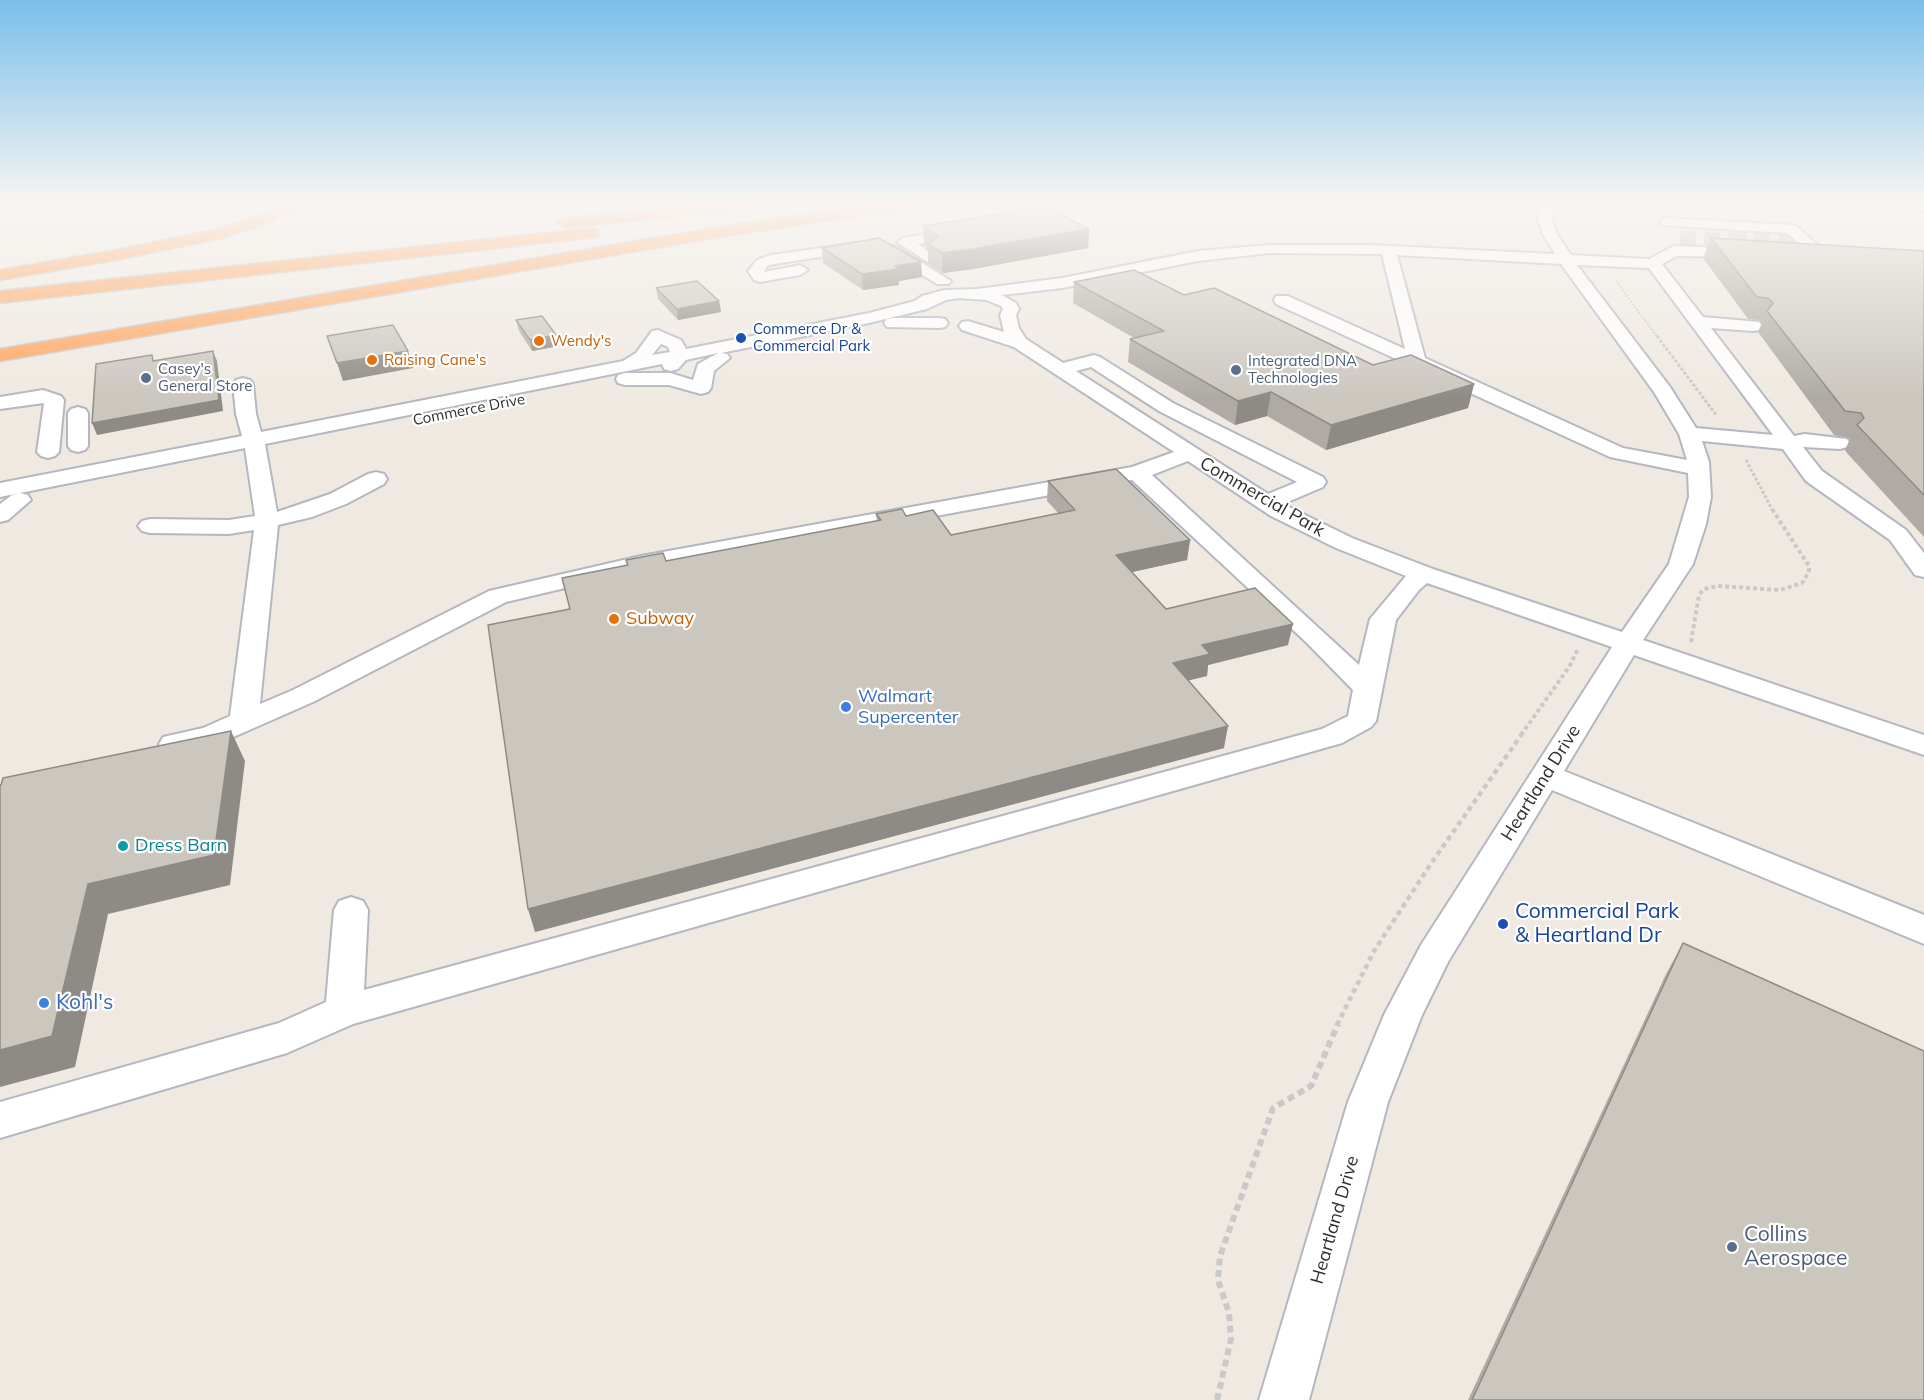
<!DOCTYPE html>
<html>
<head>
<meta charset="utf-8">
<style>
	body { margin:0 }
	canvas { display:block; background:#efe9e1 }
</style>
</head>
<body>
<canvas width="1924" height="1400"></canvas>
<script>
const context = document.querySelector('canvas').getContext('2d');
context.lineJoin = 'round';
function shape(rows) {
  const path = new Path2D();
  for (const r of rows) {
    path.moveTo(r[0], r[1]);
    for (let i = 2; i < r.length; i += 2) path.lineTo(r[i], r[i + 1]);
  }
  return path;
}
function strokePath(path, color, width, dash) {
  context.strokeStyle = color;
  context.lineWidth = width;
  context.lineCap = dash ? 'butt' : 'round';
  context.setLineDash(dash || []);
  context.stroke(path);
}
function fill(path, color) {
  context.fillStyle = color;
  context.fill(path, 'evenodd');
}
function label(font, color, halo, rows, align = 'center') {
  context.font = font + ' Mulish,sans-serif';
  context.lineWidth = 4.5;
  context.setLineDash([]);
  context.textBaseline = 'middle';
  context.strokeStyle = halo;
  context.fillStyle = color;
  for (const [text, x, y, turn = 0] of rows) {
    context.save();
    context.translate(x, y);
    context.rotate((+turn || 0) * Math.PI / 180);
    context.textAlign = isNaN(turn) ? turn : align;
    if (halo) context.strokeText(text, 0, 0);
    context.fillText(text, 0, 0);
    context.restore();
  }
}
strokePath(shape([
	[1730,235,1802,239],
	[1680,238,1750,243]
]), '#c8c4bd', 16, [16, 8]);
const minor = shape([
	[1548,203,1562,203,1554,213,1552,220,1557,234,1571,255,1649,259,1674,246,1750,249,1753,252,1745,257,1677,256,1662,264,1703,317,1759,322,1762,326,1759,330,1753,331,1711,328,1794,436,1805,434,1847,439,1850,443,1847,447,1840,449,1803,447,1822,471,1906,530,1924,553,1924,577,1915,575,1890,540,1806,481,1783,449,1702,441,1709,462,1711,497,1706,524,1693,564,1643,640,1924,735,1924,755,1634,655,1564,771,1924,915,1924,944,1552,790,1448,962,1422,1015,1388,1102,1309,1400,1259,1400,1348,1102,1384,1015,1421,945,1612,647,1427,583,1419,590,1396,620,1376,721,1371,727,1342,743,353,1024,287,1053,0,1138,0,1102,279,1023,326,1002,334,910,339,901,351,897,363,901,368,910,364,990,1322,729,1348,716,1353,690,1307,643,1132,480,641,570,506,602,313,702,222,742,174,754,163,751,159,744,163,737,203,728,230,716,254,530,229,534,150,533,142,531,138,526,142,521,150,519,229,520,255,516,245,448,0,497,0,483,242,436,236,414,233,384,236,380,243,378,250,380,253,384,256,414,261,432,623,361,636,353,652,331,658,330,681,340,686,349,869,313,915,301,922,296,944,290,977,289,1062,278,1198,251,1269,245,1369,245,1555,254,1543,234,1538,220,1540,212,1548,203],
	[1269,253,1382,254,1405,349,1288,296,1276,296,1274,300,1276,304,1610,457,1688,473,1689,497,1669,564,1622,632,1433,569,1352,538,1287,506,1283,504,1323,487,1326,482,1323,477,1173,403,1100,357,1094,355,1063,363,1026,339,1019,328,1016,315,1019,309,1016,303,1002,295,1062,288,1198,261,1269,253],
	[1397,255,1561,264,1654,392,1679,434,1687,460,1623,448,1425,358,1397,255],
	[1577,265,1649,268,1773,435,1696,428,1670,387,1577,265],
	[959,298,986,300,1001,306,1003,309,1000,315,1004,332,968,321,962,322,959,326,962,330,1014,347,1174,452,1132,467,641,556,489,591,293,690,260,704,278,525,312,517,346,504,384,484,387,479,384,474,376,472,368,474,330,494,277,512,265,444,662,364,664,369,671,371,678,369,686,360,718,353,698,364,693,380,670,373,625,373,618,375,616,379,618,383,625,385,669,385,701,394,708,392,711,388,714,371,730,358,727,354,721,353,869,323,927,309,946,300,959,298],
	[661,344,668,347,670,352,652,355,661,344],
	[1091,367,1159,411,1297,482,1268,494,1076,371,1091,367],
	[1188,461,1271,516,1336,548,1406,576,1370,619,1359,665,1152,475,1188,461],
	[1892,203,1924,203,1924,211,1894,206,1892,203],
	[1667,218,1791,225,1796,226,1831,257,1828,260,1818,260,1787,233,1662,225,1660,222,1662,219,1667,218],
	[961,228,966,229,968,232,966,235,918,244,936,257,928,262,897,242,904,238,961,228],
	[871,241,895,246,951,281,949,284,937,284,885,252,871,249,774,264,767,266,764,272,800,265,808,270,800,275,760,282,754,280,748,271,757,260,771,255,871,241],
	[893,318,939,318,945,319,948,323,945,327,939,328,887,327,884,323,887,319,893,318],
	[43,390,61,396,64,400,59,452,55,456,48,458,41,456,37,452,44,403,0,409,0,397,43,390],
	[78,407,85,409,88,413,88,446,85,450,78,452,71,450,68,446,68,413,71,409,78,407],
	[20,493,28,495,31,500,8,520,0,522,0,504,12,495,20,493]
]);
const highway = shape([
	[285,203,306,203,304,206,264,224,223,238,116,260,0,280,0,270,116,250,213,230,252,218,285,203],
	[710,203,763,203,755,208,565,228,557,223,565,218,710,203],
	[879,203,919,203,911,208,719,237,0,361,0,349,719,227,879,203],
	[592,228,598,229,600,233,598,237,0,303,0,291,592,228]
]);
strokePath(minor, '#b4b7c1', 4);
strokePath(highway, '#c9c9c9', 3);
strokePath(shape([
	[1616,281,1658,338]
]), '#c9c9c9', 2, [2, 1.5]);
strokePath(shape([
	[1657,336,1717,416],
	[1746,460,1773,511]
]), '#c9c9c9', 3, [3, 2]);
strokePath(shape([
	[1691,642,1699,595,1704,589,1718,586,1780,590,1802,583,1809,572,1809,566,1772,509],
	[1521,735,1569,667,1578,649]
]), '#c9c9c9', 4, [4, 3]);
strokePath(shape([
	[1337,1025,1374,951,1430,865,1522,734]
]), '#c9c9c9', 4.5, [5, 4]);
strokePath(shape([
	[1217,1400,1231,1339,1229,1313,1218,1280,1220,1256,1273,1108,1311,1086,1338,1024]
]), '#c9c9c9', 6, [7, 4.5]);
fill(minor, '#fff');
fill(highway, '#ffa35c');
fill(shape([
	[923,226,1089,229,1088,248,973,269,943,273,928,264,928,249,924,245],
	[1711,238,1924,251,1924,537,1846,452,1845,450,1850,439,1849,438,1834,435,1758,332,1762,323,1759,320,1748,319,1703,258],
	[822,248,921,262,922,277,899,281,899,285,863,290,823,263],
	[1074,282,1184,295,1373,365,1474,384,1468,408,1326,450,1267,416,1235,425,1128,362,1130,339,1134,338,1073,303],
	[656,288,719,301,721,312,678,320,658,299],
	[516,320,556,335,559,346,532,351,519,331],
	[1048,481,1190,540,1187,560,1132,572,1166,609,1288,645,1208,665,1207,676,1188,680,1224,748,535,932,570,609,627,566,626,560,666,561,877,521,876,514,906,516,951,535,1059,514,1047,501],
	[1683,943,1924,1400,1468,1400,1666,974]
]), '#afaba4');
fill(shape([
	[1089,229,1088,248,973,269,943,273,942,253],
	[921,262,922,277,899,281,899,285,863,290,862,274],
	[719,301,721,312,678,320,677,309],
	[556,335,559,346,532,351,530,340],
	[213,351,217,361,223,411,97,435,92,423],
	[408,351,413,368,343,381,337,363],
	[1474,384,1468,408,1326,450,1331,425],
	[1271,392,1267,416,1235,425,1238,401],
	[1190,540,1187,560,1114,576,1116,555],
	[1293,624,1288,645,1208,665,1207,676,1170,685,1173,663,1202,645],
	[1228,726,1224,748,535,932,528,909],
	[231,731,245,761,230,885,108,914,75,1067,0,1087,0,1050,88,884]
]), '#8e8b86');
const building = shape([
	[1045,207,1089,229,973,249,942,253,928,244,938,237,923,226,1045,207],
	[879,238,921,262,895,266,899,269,862,274,822,248,879,238],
	[1711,238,1924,251,1924,495,1859,427,1857,425,1864,418,1861,413,1845,411,1767,311,1773,303,1768,298,1757,297,1711,238],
	[1134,270,1184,295,1214,288,1373,365,1411,355,1474,384,1331,425,1271,392,1238,401,1130,339,1164,331,1074,282,1134,270],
	[697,281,719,301,677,309,656,288,697,281],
	[542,316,556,335,530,340,516,320,542,316],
	[393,325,408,351,337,363,327,336,393,325],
	[213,351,219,400,92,423,96,364,152,355,153,361,213,351],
	[1116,469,1190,540,1116,555,1166,609,1255,588,1293,624,1202,645,1210,654,1173,663,1228,726,528,909,488,625,570,609,562,578,628,565,626,560,663,553,666,561,881,520,876,514,902,509,906,516,933,510,951,535,1075,510,1048,481,1116,469],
	[231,731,214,855,88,884,52,1036,0,1050,0,785,1,785,3,778,231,731],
	[1683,943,1924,1051,1924,1400,1472,1400,1683,943]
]);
fill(building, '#cbc7bf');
strokePath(building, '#8e8b86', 1.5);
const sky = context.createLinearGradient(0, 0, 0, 399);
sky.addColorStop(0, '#7abfeb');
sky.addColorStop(0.51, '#f8f5f2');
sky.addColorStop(1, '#f8f5f200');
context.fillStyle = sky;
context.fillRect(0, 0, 1924, 399);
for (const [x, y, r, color] of [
	[741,338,6,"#1a4fb4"],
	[539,341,6,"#e8710a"],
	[372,360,6,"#e8710a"],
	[1236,370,6,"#5c6f8a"],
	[146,378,6,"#5c6f8a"],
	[614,619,6,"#e8710a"],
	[846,707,6,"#3f7fe0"],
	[123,846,6,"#0f9aa8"],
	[1503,924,6,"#1a4fb4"],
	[44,1003,6,"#3f7fe0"],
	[1732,1247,6,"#5c6f8a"]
]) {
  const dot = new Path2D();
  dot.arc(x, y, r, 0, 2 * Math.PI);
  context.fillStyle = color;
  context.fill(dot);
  strokePath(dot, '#fff', 2);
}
label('15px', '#164399', '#fff', [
	["Commerce Dr &",753,329],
	["Commercial Park",753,346]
], 'left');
label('15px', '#c56008', '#fff', [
	["Wendy's",551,341],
	["Raising Cane's",384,360]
], 'left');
label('15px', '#4e5e75', '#fff', [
	["Integrated DNA",1248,361],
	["Technologies",1248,378],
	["Casey's",158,369],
	["General Store",158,386]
], 'left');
label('15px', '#2e2e2e', '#fff', [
	["Commerce Drive",469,410,-11]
]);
label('18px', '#2e2e2e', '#fff', [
	["Commercial Park",1262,497,30],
	["Heartland Drive",1541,783,-58],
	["Heartland Drive",1335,1220,-74]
]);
label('18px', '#c56008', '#fff', [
	["Subway",626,619]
], 'left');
label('18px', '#366cbe', '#fff', [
	["Walmart",858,697],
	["Supercenter",858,718]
], 'left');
label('18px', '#0d838f', '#fff', [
	["Dress Barn",135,846]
], 'left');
label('21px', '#164399', '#fff', [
	["Commercial Park",1515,912],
	["& Heartland Dr",1515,936]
], 'left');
label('21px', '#366cbe', '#fff', [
	["Kohl's",56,1003]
], 'left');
label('21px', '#4e5e75', '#fff', [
	["Collins",1744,1235],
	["Aerospace",1744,1259]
], 'left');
</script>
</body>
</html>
